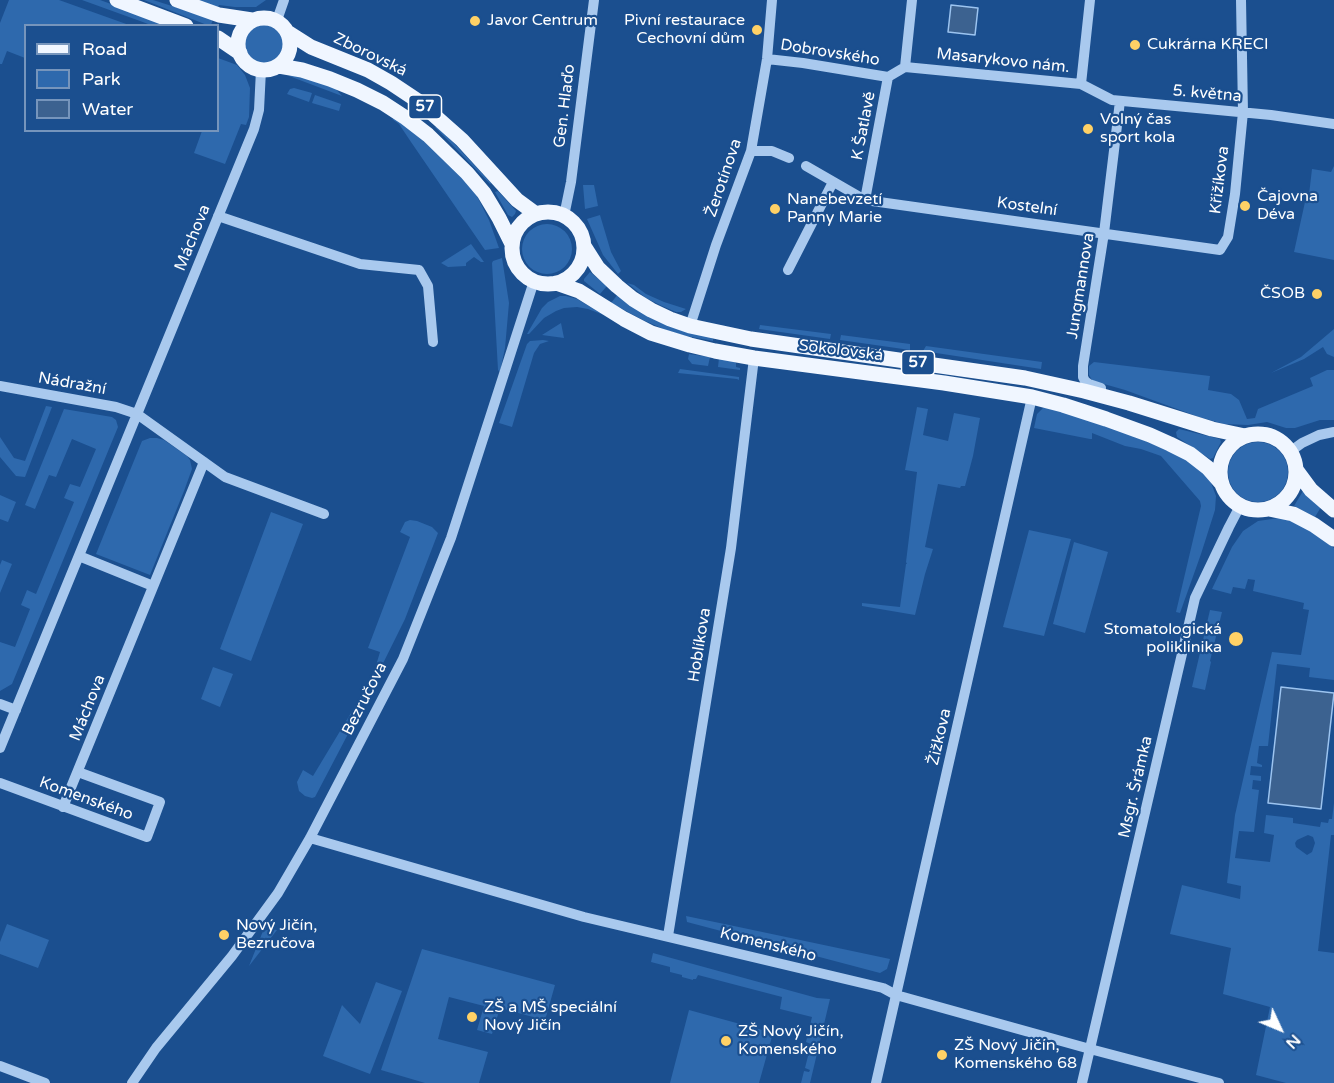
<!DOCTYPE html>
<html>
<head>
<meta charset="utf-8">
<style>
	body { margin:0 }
	#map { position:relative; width:1334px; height:1083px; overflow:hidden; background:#1b4f8f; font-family:"Varela Round",sans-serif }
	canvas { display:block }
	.legend { position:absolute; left:24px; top:24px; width:195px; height:108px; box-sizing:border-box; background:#1b4f8f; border:2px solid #7695bc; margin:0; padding:8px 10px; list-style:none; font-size:18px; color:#fff }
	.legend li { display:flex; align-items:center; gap:12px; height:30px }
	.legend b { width:30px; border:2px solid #7695bc }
	.north { position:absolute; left:1250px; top:999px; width:60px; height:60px; -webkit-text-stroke:4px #1b4f8f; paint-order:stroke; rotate:134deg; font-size:16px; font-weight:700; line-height:24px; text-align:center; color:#fff }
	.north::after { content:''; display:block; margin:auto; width:21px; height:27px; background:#fff; clip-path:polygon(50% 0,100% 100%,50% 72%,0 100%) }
</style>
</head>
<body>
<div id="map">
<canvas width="1334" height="1083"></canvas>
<ul class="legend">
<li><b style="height:8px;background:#f0f6ff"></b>Road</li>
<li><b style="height:16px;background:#2e69ad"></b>Park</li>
<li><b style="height:16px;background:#3c6290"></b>Water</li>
</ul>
<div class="north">N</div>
</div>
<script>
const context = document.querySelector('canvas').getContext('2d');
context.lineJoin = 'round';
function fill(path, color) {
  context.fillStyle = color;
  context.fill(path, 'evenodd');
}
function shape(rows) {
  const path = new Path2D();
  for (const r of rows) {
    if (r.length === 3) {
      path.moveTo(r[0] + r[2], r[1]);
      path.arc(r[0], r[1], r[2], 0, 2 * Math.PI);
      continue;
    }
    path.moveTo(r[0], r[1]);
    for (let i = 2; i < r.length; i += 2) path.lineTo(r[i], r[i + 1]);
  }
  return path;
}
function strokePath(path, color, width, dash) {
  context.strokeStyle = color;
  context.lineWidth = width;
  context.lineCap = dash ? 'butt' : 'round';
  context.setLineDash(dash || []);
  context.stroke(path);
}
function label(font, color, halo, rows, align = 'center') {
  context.font = font + ' "Varela Round",sans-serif';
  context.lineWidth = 4.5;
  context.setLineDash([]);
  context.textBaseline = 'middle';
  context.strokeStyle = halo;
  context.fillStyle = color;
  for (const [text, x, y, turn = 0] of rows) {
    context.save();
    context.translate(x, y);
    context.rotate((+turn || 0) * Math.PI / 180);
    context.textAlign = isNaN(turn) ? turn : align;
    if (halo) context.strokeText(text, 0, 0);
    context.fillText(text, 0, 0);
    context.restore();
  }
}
fill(shape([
	[9,0,59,0,129,25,26,26,25,58,7,51,2,64,0,64,0,23],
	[82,0,100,0,169,25,151,25],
	[144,0,153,0,213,19,211,25,207,25],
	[197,0,266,0,256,7,235,7,219,5,218,8],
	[264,44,19],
	[218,58,237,65,245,75,250,88,249,117,246,125,241,124,225,164,194,153,202,131,218,130],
	[293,74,334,87,342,96,289,76],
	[294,88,312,93,309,102,287,94,290,89],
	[315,95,341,104,339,111,312,103],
	[395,118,416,134,457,171,477,196,489,220,499,248,485,250,411,142,399,124,392,119],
	[435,127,437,127,451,140,491,183,490,184],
	[1334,166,1334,260,1294,252,1305,202,1308,203,1312,169,1331,172],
	[583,185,594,185,598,206,585,209],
	[498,191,516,211,515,214,512,217,508,215,495,192],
	[600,215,611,252,621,271,618,274,603,255,587,219],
	[547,249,25],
	[471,244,484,262,481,262,474,257,466,263,466,266,448,267,441,263],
	[502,258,509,303,505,348,500,372,498,370,492,263,493,261],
	[590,272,607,286,600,294,584,281,584,279],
	[627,283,634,285,646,294,664,302,686,309,681,312,676,312,662,306,646,298],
	[618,294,713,339,713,341,686,336,668,331,643,320,611,303],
	[560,296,566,296,577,299,604,315,588,309,577,307,564,308,556,311,544,318,529,334,527,334,542,308,548,302],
	[561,323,564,338,542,335],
	[760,325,831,334,830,339,759,329],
	[1334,329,1334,357,1327,354,1323,347,1304,359,1271,373,1301,357],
	[841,335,910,344,910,350,840,340],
	[543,340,549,341,540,344,534,353,512,427,499,423,527,344,530,341],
	[926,346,1042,362,1041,369,923,351],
	[689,354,710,357,708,366,692,364,688,359],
	[719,358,730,360,736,363,736,367,740,368,740,370,718,367],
	[1094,362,1210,376,1208,390,1231,394,1239,400,1247,419,1255,418,1258,409,1313,386,1310,378,1327,370,1334,370,1334,420,1320,420,1295,428,1286,428,1267,422,1248,425,1224,424,1199,417,1125,390,1097,382,1092,380,1089,375,1089,366],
	[680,369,739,377,739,380,737,379,678,373],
	[46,406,52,407,25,477,16,476,0,457,0,437,14,458,25,461],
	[917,407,928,409,923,435,948,441,954,413,980,418,973,456,965,486,961,486,960,488,938,484,925,547,933,549,925,574,915,615,862,606,862,603,900,607,906,564,907,564,906,562,917,472,905,470],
	[1043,408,1054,408,1104,423,1183,457,1197,467,1210,480,1216,496,1215,510,1201,554,1180,613,1176,612,1201,506,1200,501,1161,456,1141,449,1125,446,1092,433,1092,439,1090,439,1034,428,1037,414],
	[64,409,112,417,116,420,118,427,12,684,0,691,0,642,15,647,30,609,21,605,27,590,36,594,74,502,64,498,70,484,80,487,96,449,72,439,56,477,49,475,35,509,25,505],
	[1179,429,1220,439,1221,442,1213,458,1210,459,1177,437,1176,432],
	[150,438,157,438,164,440,187,456,190,460,192,469,184,491,150,575,96,554,142,441],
	[1258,472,30],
	[1303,491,1321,507,1315,517,1294,506],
	[0,495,16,502,8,522,0,519],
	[271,512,303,524,251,661,220,649],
	[1279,518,1288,520,1308,528,1334,548,1334,680,1309,677,1310,668,1277,664,1268,746,1259,746,1257,763,1262,765,1262,767,1251,766,1250,775,1261,776,1261,781,1253,780,1252,789,1259,790,1254,832,1239,831,1235,858,1270,862,1274,835,1264,833,1266,815,1293,818,1293,823,1320,827,1321,822,1328,823,1329,819,1332,819,1334,803,1334,835,1331,835,1318,951,1334,953,1334,1083,1286,1083,1256,1075,1270,1007,1223,994,1231,948,1170,934,1182,885,1240,899,1241,886,1227,883,1235,815,1272,652,1301,655,1309,610,1303,609,1304,603,1253,591,1255,580,1248,579,1245,589,1233,587,1231,594,1212,589,1232,547,1243,531,1258,521],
	[1308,835,1313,837,1315,843,1312,852,1307,855,1296,847,1295,843,1297,840],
	[410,520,417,521,432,527,438,533,405,619,348,734,315,797,312,798,305,796,299,791,297,782,303,770,313,776,366,688,374,672,380,652,368,648,410,537,400,532,405,522],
	[1029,530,1071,539,1044,636,1003,627],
	[1074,542,1108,552,1085,633,1053,624],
	[2,560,12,564,0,593,0,565],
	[1210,610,1222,612,1210,661,1211,662,1205,690,1192,687],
	[213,667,233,674,220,707,201,699],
	[686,916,734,926,890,959,887,969,880,973,687,922],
	[7,924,49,940,38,968,0,954,0,942],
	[271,929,277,930,249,966,263,931],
	[422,949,555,985,544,1024,533,1021,533,1017,500,1008,492,1034,477,1030,484,1006,449,997,438,1039,488,1052,479,1083,425,1083,381,1070],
	[653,953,817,998,830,999,810,1083,801,1083,804,1071,809,1072,810,1070,805,1068,811,1044,806,1042,812,1017,780,1009,782,997,698,975,696,979,693,979,693,980,682,977,682,975,670,972,670,967,651,962],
	[376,982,402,991,370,1074,323,1056,342,1005,360,1024],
	[689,1010,773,1033,759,1083,670,1083]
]), '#2e69ad');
const water = shape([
	[951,5,978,8,975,35,948,32,951,5],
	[1281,687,1334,693,1321,809,1268,803,1281,687]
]);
fill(water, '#3c6290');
strokePath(water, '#9cc4f0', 1.5);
strokePath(shape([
	[912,0,905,67,1081,84,1112,100,1271,115,1334,124],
	[277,20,284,0],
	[767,59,803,63,888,77],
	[1081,84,1090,0],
	[751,151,772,151,789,158],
	[806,166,865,200,1220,250,1228,237,1235,194,1243,112,1241,0],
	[865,200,888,77,905,67],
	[218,216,360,264,419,270,428,286,433,342],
	[564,216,571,182,594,0],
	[788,270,833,182],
	[690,326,716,245,751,151,767,59,772,0],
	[0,386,116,407,137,414,225,477,324,514],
	[1101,388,1089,384,1085,381,1083,377,1083,366,1104,233,1120,101],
	[1291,451,1302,443,1319,435,1334,432],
	[79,556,153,586],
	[0,704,16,710],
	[0,748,254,129,259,110,261,70],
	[0,783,147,837,160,802,78,772],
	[63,807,204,462],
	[310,838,584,917,883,988,896,995,1090,1049,1219,1083],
	[668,936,731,548,754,358],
	[0,1066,45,1083],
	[132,1083,156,1048,232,956,278,893,310,838,403,659,451,538,534,281],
	[876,1083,1032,397],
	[1082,1083,1195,598,1229,527,1240,506]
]), '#a9c9ee', 10);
strokePath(shape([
	[117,0,186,26],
	[177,0,219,15,252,20],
	[264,44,26],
	[289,33,311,47,368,70,391,83,418,101,462,140,517,200,536,214],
	[218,38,240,53],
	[279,66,302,70,330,79,357,90,383,103,406,118,428,135,467,173,484,193,499,218,512,244],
	[548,248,36],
	[584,246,598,268,617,286,633,299,651,310,670,319,690,326,751,339,1025,378,1084,391,1129,403,1212,429,1245,436],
	[556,283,579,291,624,319,651,333,690,345,715,351,754,358,944,383,1032,397,1063,405,1106,419,1150,435,1170,444,1190,454,1208,468,1222,484],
	[1258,472,38],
	[1297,471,1311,490,1334,510],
	[1269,509,1293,514,1314,525,1334,539]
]), '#f0f6ff', 15);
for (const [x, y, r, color] of [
	[475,21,6,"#ffd166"],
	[757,30,6,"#ffd166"],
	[1135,45,6,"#ffd166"],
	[1088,129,6,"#ffd166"],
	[1245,206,6,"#ffd166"],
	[775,209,6,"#ffd166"],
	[1317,294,6,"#ffd166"],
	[1236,639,8,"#ffd166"],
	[224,935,6,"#ffd166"],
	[472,1017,6,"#ffd166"],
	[726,1041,6,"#ffd166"],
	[942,1055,6,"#ffd166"]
]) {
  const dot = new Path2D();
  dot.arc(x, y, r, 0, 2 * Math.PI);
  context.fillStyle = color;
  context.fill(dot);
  strokePath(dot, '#1b4f8f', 2);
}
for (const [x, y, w] of [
	[425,107,33],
	[918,363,33]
]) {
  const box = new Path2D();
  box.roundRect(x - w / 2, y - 12, w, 24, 4.5);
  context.fillStyle = '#1b4f8f';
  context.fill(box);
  strokePath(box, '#fff', 1.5);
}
label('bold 15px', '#fff', null, [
	["57",425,107],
	["57",918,363]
]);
label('16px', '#fff', '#1b4f8f', [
	["Javor Centrum",487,21],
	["Pivní restaurace",745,21,"right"],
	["Cechovní dům",745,39,"right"],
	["Cukrárna KRECI",1147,45],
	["Volný čas",1100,120],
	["sport kola",1100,138],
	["Čajovna",1257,197],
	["Déva",1257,215],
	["Nanebevzetí",787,200],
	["Panny Marie",787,218],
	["ČSOB",1305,294,"right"],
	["Stomatologická",1222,630,"right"],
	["poliklinika",1222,648,"right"],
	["Nový Jičín,",236,926],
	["Bezručova",236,944],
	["ZŠ a MŠ speciální",484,1008],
	["Nový Jičín",484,1026],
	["ZŠ Nový Jičín,",738,1032],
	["Komenského",738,1050],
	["ZŠ Nový Jičín,",954,1046],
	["Komenského 68",954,1064]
], 'left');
label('16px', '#fff', '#1b4f8f', [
	["Dobrovského",830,53,9],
	["Zborovská",370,55,26],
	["Masarykovo nám.",1003,61,6],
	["5. května",1207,94,5],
	["Gen. Hlaďo",565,106,-83],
	["K Šatlavě",864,126,-79],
	["Žerotínova",724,178,-71],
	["Křižíkova",1220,180,-83],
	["Kostelní",1027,207,8],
	["Máchova",193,238,-68],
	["Jungmannova",1081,286,-81],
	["Sokolovská",841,351,7],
	["Nádražní",72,384,10],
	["Hoblíkova",700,645,-81],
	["Bezručova",365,699,-63],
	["Máchova",88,708,-68],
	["Žižkova",940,737,-77],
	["Msgr. Šrámka",1136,787,-77],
	["Komenského",86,799,20],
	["Komenského",768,945,14]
]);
</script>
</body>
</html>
